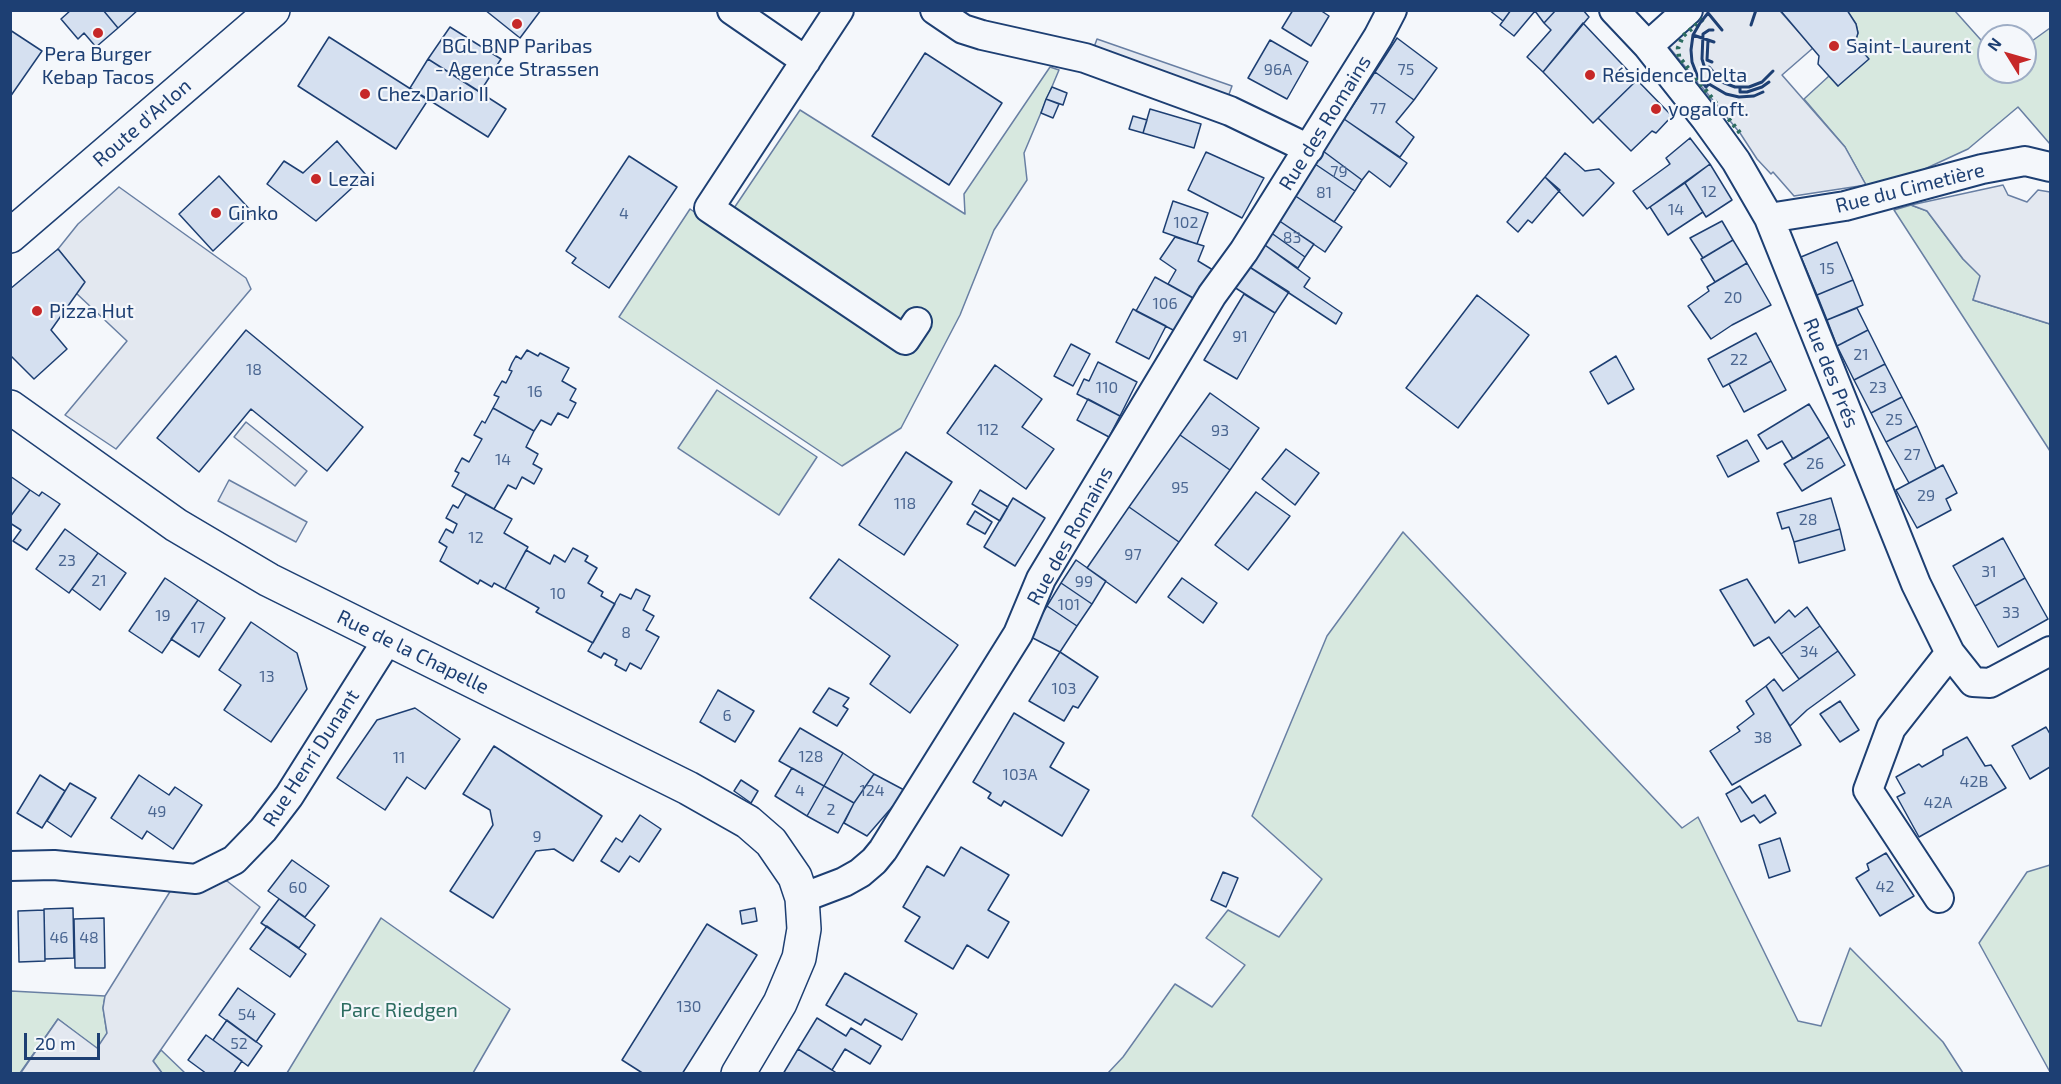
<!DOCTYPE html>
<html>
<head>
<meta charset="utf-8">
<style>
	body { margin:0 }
	#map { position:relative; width:2061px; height:1084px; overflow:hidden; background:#f4f7fb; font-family:"Exo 2",sans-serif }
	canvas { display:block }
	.frame { position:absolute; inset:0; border:12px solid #1d3f73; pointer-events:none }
	.north { position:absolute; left:1977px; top:24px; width:60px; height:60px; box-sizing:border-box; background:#f4f7fb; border:2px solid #9eadc5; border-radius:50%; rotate:307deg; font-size:16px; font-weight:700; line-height:24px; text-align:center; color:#1d3f73 }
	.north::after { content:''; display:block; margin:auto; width:21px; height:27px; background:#c62828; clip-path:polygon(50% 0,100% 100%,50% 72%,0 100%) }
	.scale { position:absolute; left:24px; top:1033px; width:76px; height:27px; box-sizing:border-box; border:3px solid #1d3f73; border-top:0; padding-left:8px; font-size:18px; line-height:21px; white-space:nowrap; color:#1d3f73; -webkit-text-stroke:4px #f4f7fb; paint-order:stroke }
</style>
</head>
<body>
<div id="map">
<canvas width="2061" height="1084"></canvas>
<div class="frame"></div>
<div class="north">N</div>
<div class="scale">20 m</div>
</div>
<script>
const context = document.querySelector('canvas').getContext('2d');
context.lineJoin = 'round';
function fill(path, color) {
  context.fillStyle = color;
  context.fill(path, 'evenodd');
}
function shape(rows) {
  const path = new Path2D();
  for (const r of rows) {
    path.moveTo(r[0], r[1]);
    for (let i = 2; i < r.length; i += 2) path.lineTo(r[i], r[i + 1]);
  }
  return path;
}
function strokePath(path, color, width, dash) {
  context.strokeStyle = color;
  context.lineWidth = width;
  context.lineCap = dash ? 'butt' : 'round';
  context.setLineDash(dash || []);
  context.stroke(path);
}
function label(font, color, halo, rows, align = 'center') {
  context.font = font + ' "Exo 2",sans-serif';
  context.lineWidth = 4.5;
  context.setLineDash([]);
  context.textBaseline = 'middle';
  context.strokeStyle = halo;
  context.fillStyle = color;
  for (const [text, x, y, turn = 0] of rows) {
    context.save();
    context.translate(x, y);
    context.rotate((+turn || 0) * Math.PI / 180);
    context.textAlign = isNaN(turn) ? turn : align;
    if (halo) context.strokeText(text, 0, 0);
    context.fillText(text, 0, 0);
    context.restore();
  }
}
const green = shape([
	[1847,11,1955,11,1989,49,1989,72,2025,72,2025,46,2050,28,2050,144,2018,107,1968,149,1916,173,1866,185,1845,147,1804,99,1829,76,1838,86,1858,33,1856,24,1847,11],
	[1050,67,1059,70,1024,153,1027,180,994,230,960,315,901,428,842,466,619,317,690,209,720,229,800,110,965,214,964,194,1050,67],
	[1911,205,1927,211,1963,259,1981,276,1973,300,2050,324,2050,451,1894,210,1911,205],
	[717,390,817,457,779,515,678,448,717,390],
	[1403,532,1682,828,1698,817,1798,1021,1821,1026,1850,948,1943,1042,1963,1073,1108,1073,1123,1057,1175,984,1212,1007,1245,965,1206,938,1228,910,1279,937,1322,879,1252,816,1327,636,1403,532],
	[2050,865,2050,1072,1979,943,2027,872,2050,865],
	[381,918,510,1009,473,1073,287,1073,381,918],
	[11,991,105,996,103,1008,107,1034,97,1049,58,1019,20,1073,11,1074,11,991],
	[161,1050,185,1073,162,1073,153,1061,161,1050]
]);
fill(green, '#d7e8df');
strokePath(green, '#687fa3', 1.5);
const parking = shape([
	[1688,11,1780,11,1813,48,1782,75,1845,147,1866,185,1794,196,1773,172,1771,174,1757,159,1740,133,1659,35,1688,11],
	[1097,39,1232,86,1228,97,1093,50,1097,39],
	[2003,185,2008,195,2027,202,2038,190,2050,192,2050,324,1973,300,1980,276,1963,259,1927,211,1911,205,2003,185],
	[119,187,246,278,251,289,116,449,65,415,127,341,76,293,84,282,58,249,78,224,119,187],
	[246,422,307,471,295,486,234,437,246,422],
	[229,480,307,522,296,542,218,501,229,480],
	[227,881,260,907,153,1061,162,1073,20,1074,58,1019,97,1048,107,1033,103,1008,105,996,171,890,227,881]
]);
fill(parking, '#e3e8f0');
strokePath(parking, '#687fa3', 1.5);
const building = shape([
	[71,10,103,10,118,28,96,47,84,33,78,39,61,19,71,10],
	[103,10,138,10,118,28,103,10],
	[485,10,541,10,520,38,485,10],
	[1293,10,1320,10,1329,16,1311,46,1282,28,1293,10],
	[1489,10,1511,10,1503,21,1489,10],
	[1511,10,1556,10,1544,23,1535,11,1514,36,1500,25,1511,10],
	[1556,10,1583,10,1589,17,1543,72,1527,57,1551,30,1544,23,1556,10],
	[1780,10,1847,10,1856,24,1858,33,1855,43,1869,59,1838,86,1818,64,1819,56,1780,10],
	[1583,23,1637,80,1593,123,1543,72,1583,23],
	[450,27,501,59,480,92,428,59,450,27],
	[10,30,42,51,10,97,10,30],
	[329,37,428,100,396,149,298,86,329,37],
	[1397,38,1437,68,1414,100,1375,72,1397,38],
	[1270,40,1308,62,1287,99,1248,78,1270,40],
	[925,53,1002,103,949,185,872,136,925,53],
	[428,59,506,109,488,137,410,88,428,59],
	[1375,72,1414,100,1396,122,1414,137,1400,157,1344,119,1375,72],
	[1637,80,1672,116,1656,133,1652,131,1631,151,1598,118,1637,80],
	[1052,87,1067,93,1063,105,1046,99,1052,87],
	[1046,99,1059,104,1053,118,1041,113,1046,99],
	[1150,109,1201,124,1194,148,1143,133,1150,109],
	[1133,116,1147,120,1143,133,1129,129,1133,116],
	[1344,119,1407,163,1390,187,1369,171,1362,180,1323,151,1344,119],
	[1690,138,1710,164,1647,209,1633,191,1670,164,1666,158,1690,138],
	[337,141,366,175,316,221,267,184,284,161,303,173,337,141],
	[1323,151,1362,180,1355,191,1315,164,1323,151],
	[1206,152,1264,178,1242,218,1188,190,1206,152],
	[1565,153,1585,171,1599,169,1614,183,1583,216,1545,177,1565,153],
	[629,156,677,187,609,288,572,263,576,258,566,251,629,156],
	[1315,164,1355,191,1334,222,1294,195,1315,164],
	[1710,164,1732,200,1706,217,1685,183,1710,164],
	[219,176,253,213,213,251,179,214,219,176],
	[1545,177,1560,190,1532,223,1528,220,1518,232,1507,222,1545,177],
	[1685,183,1703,212,1668,235,1650,207,1685,183],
	[1294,195,1342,227,1325,252,1278,220,1294,195],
	[1173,201,1208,213,1197,244,1163,232,1173,201],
	[1278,220,1314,244,1305,257,1270,232,1278,220],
	[1722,221,1733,240,1703,258,1690,238,1722,221],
	[1270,232,1305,257,1298,268,1262,243,1270,232],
	[1175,237,1204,246,1198,261,1213,270,1197,300,1168,284,1176,270,1160,259,1175,237],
	[1733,240,1747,263,1715,282,1701,259,1733,240],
	[1837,242,1853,280,1817,295,1801,257,1837,242],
	[1262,243,1310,278,1304,287,1342,313,1336,324,1248,266,1262,243],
	[58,249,85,282,51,330,67,349,34,379,10,355,10,289,58,249],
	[1747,263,1771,305,1732,325,1711,339,1688,306,1709,291,1707,287,1747,263],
	[1248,266,1289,292,1275,313,1234,287,1248,266],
	[1155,277,1193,298,1175,331,1136,311,1155,277],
	[1853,280,1863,305,1827,320,1817,295,1853,280],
	[1244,294,1275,313,1237,379,1204,360,1244,294],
	[1477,295,1529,335,1458,428,1406,388,1477,295],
	[1857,308,1868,330,1837,346,1827,320,1857,308],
	[1133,309,1166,326,1149,359,1116,342,1133,309],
	[246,330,363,427,327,471,251,409,199,472,157,438,246,330],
	[1868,330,1885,364,1854,380,1837,346,1868,330],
	[1756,333,1771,361,1723,387,1708,359,1756,333],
	[1071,344,1090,354,1073,386,1054,376,1071,344],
	[527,350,538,356,540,353,569,368,562,381,576,389,570,400,576,403,568,418,558,413,551,425,541,420,534,431,493,408,499,397,494,395,502,381,506,383,512,371,509,370,512,363,516,356,521,359,527,350],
	[1616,356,1634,389,1608,404,1590,372,1616,356],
	[1771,361,1786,390,1744,412,1729,384,1771,361],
	[1098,362,1137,382,1120,416,1077,394,1084,379,1089,381,1098,362],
	[1885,364,1902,397,1871,413,1854,380,1885,364],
	[995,365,1042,399,1022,427,1054,449,1026,489,947,433,995,365],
	[1210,393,1259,428,1230,470,1180,435,1210,393],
	[1902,397,1917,426,1886,442,1871,413,1902,397],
	[1088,399,1120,416,1109,437,1077,420,1088,399],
	[1809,404,1829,437,1793,459,1782,441,1767,449,1758,435,1809,404],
	[493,408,534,431,526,447,538,454,533,464,542,469,534,484,522,477,516,489,508,485,494,509,452,486,459,473,455,471,462,458,469,462,482,439,474,435,482,421,485,423,493,408],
	[1917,426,1936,469,1909,483,1886,442,1917,426],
	[1180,435,1230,470,1179,542,1129,507,1180,435],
	[1829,437,1845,465,1802,491,1784,464,1829,437],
	[1747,440,1759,461,1728,477,1717,456,1747,440],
	[1286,449,1319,473,1295,505,1262,479,1286,449],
	[906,452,952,482,904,555,859,525,906,452],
	[1943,465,1957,493,1946,499,1951,510,1917,528,1896,490,1943,465],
	[10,476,30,490,10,517,10,476],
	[30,490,39,496,42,492,60,504,27,550,13,541,21,530,10,523,10,517,30,490],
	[980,490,1008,507,1000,521,972,504,980,490],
	[1256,492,1290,516,1248,570,1215,545,1256,492],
	[466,494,512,519,504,533,528,547,505,589,494,583,492,587,480,580,478,584,440,561,447,547,439,542,446,529,453,533,457,524,446,518,453,505,458,508,466,494],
	[1013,498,1045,518,1015,566,984,547,1013,498],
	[1831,498,1840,529,1794,542,1789,527,1782,529,1777,513,1831,498],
	[1129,507,1179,542,1136,603,1087,568,1129,507],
	[975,511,992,522,985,534,967,524,975,511],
	[65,529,98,553,69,593,36,569,65,529],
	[1840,529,1845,550,1799,563,1794,542,1840,529],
	[2003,538,2025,578,1975,606,1953,566,2003,538],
	[573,548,588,556,585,561,597,568,588,583,603,592,601,596,615,604,593,643,536,612,539,608,505,589,526,550,550,564,554,555,565,562,573,548],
	[98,553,126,573,100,610,72,589,98,553],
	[839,559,958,645,910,713,870,684,890,656,810,598,839,559],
	[1076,560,1106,581,1092,604,1061,583,1076,560],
	[165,578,198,600,162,653,129,631,165,578],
	[1182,578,1217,603,1203,623,1168,597,1182,578],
	[2025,578,2048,619,1998,647,1975,606,2025,578],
	[1747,579,1775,623,1789,610,1795,617,1807,607,1820,626,1781,654,1769,637,1754,646,1720,590,1747,579],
	[1061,583,1092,604,1077,626,1047,606,1061,583],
	[636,589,650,596,643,610,654,616,646,630,659,637,641,669,630,663,626,671,615,665,617,660,604,653,601,658,588,651,620,594,631,599,636,589],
	[198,600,225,618,199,657,171,639,198,600],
	[1047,606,1077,626,1060,652,1029,636,1047,606],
	[251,622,297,653,307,689,271,742,224,710,241,685,219,670,251,622],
	[1820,626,1838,651,1799,679,1781,654,1820,626],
	[1838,651,1855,675,1807,710,1790,726,1766,686,1774,679,1783,691,1838,651],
	[1060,652,1098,677,1078,708,1073,706,1064,721,1029,701,1060,652],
	[1766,686,1801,745,1732,785,1710,751,1740,731,1737,727,1754,714,1746,701,1766,686],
	[829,688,849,698,843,706,848,709,837,726,813,712,829,688],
	[718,690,754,711,735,742,700,722,718,690],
	[1840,701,1859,730,1840,742,1820,714,1840,701],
	[415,708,460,739,425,789,407,777,385,810,337,778,377,720,415,708],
	[1014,713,1064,743,1050,767,1089,790,1062,836,1004,801,1001,806,988,798,991,793,973,782,1014,713],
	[2046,727,2050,734,2050,767,2030,779,2012,746,2046,727],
	[800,728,843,753,824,786,779,761,800,728],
	[1967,737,1985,766,1991,765,2006,788,1919,837,1897,797,1905,793,1896,777,1919,764,1922,767,1943,755,1943,750,1967,737],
	[494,746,602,816,573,861,554,849,536,851,493,918,450,891,493,825,490,810,463,794,494,746],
	[843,753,874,774,854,803,824,786,843,753],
	[792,768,824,786,807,816,775,796,792,768],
	[874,774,906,791,867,836,844,823,854,803,874,774],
	[40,775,65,791,42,828,17,813,40,775],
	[139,775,169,795,175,787,202,805,173,849,147,831,142,839,111,818,139,775],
	[741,780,758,791,751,803,734,791,741,780],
	[70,783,96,798,71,837,47,821,70,783],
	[824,786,854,803,838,833,807,816,824,786],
	[1740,786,1752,803,1765,795,1776,813,1760,823,1754,815,1741,822,1726,794,1740,786],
	[640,815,661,829,639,862,630,856,619,872,601,861,616,838,622,842,640,815],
	[1780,838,1790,871,1769,878,1759,845,1780,838],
	[961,847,1009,875,988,910,1009,922,988,958,967,945,953,969,905,941,920,917,903,907,927,866,944,876,961,847],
	[1886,853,1914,896,1880,916,1856,878,1869,870,1867,864,1886,853],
	[292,860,329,886,305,917,268,891,292,860],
	[1223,872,1238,878,1226,907,1211,900,1223,872],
	[279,899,315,925,299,948,261,923,279,899],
	[73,908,74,958,45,959,44,909,73,908],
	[755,908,757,921,742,924,740,911,755,908],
	[44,910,45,961,19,962,18,911,44,910],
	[104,918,105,968,75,968,74,919,104,918],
	[707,924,757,955,682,1074,644,1074,622,1060,707,924],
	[267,926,306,954,290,977,250,949,267,926],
	[845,973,917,1014,902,1040,865,1019,861,1025,826,1005,845,973],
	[238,988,275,1014,256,1042,219,1015,238,988],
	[817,1018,846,1036,851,1028,881,1046,870,1064,845,1049,832,1070,798,1049,817,1018],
	[227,1020,262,1046,248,1066,213,1040,227,1020],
	[206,1035,242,1061,233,1074,207,1074,188,1060,206,1035],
	[798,1049,832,1070,838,1074,783,1074,798,1049]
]);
fill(building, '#d5e0f0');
strokePath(building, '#1d3f73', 1.5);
const minor = shape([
	[732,10,806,61],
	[839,10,709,208,905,340,917,322],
	[935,10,963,29,982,35,1085,58,1230,111,1309,149],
	[1614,10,1648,46,1705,118,1736,161,1769,218,1916,584,1950,653,1973,682,1990,683,2050,651],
	[1648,46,1688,10],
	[1769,218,1845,206,1982,169,2025,161,2050,167],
	[10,866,54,865,196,879,234,860,263,830,289,796,388,639],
	[802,898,844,882,860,873,874,861,883,850,1018,634,1041,579,1212,295,1244,251,1378,37,1392,10],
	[1939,898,1868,790,1891,728,1950,653]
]);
const major = shape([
	[10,236,273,10],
	[10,407,176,525,269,580,688,788,748,822,771,842,795,877,802,898,804,929,799,958,780,1003,738,1074]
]);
strokePath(minor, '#1d3f73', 32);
strokePath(major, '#1d3f73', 36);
strokePath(minor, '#f4f7fb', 28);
strokePath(major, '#f4f7fb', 33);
strokePath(shape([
	[1703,19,1683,36,1678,48,1679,57,1740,133]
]), '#2c6c60', 4.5, [3, 4.5]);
strokePath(shape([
	[1751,25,1756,10],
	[1713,30,1709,30,1703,34,1702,59,1705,69,1709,67,1722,82,1735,87,1749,87,1762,82,1773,71],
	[1693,35,1691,50,1692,62,1697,75,1706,87,1709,84,1726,94,1739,97,1754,96,1763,92],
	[1708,40,1707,60,1712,62],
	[1714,42,1693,35,1700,23,1708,13,1722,30],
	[1740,87,1740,92,1747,92,1762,87,1769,82]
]), '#1d3f73', 3);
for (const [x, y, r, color] of [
	[517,24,6,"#c62828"],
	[98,33,6,"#c62828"],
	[1834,46,6,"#c62828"],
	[1590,75,6,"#c62828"],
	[365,94,6,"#c62828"],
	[1656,109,6,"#c62828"],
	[316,179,6,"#c62828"],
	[216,213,6,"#c62828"],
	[37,311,6,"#c62828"]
]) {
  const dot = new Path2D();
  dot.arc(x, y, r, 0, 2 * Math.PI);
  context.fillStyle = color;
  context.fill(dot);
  strokePath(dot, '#f4f7fb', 2);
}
label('16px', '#4b6792', null, [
	["96A",1278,70],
	["75",1406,70],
	["77",1378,109],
	["79",1339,172],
	["12",1709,192],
	["81",1324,193],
	["14",1676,210],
	["4",624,214],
	["102",1186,223],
	["83",1292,238],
	["15",1827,269],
	["20",1733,298],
	["106",1165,304],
	["91",1240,337],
	["21",1861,355],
	["22",1739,360],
	["18",254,370],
	["110",1107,388],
	["23",1878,388],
	["16",535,392],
	["25",1894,420],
	["112",988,430],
	["93",1220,431],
	["27",1912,455],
	["14",503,460],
	["26",1815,464],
	["95",1180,488],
	["29",1926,496],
	["118",905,504],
	["28",1808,520],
	["12",476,538],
	["97",1133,555],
	["23",67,561],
	["31",1989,572],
	["21",99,581],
	["99",1084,582],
	["10",558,594],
	["101",1069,605],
	["33",2011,613],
	["19",163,616],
	["17",198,628],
	["8",626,633],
	["34",1809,652],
	["13",267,677],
	["103",1064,689],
	["6",727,716],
	["38",1763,738],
	["128",811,757],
	["11",399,758],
	["103A",1020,775],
	["42B",1974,782],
	["4",800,791],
	["124",872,791],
	["42A",1938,803],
	["2",831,810],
	["49",157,812],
	["9",537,837],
	["42",1885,887],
	["60",298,888],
	["46",59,938],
	["48",89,938],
	["130",689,1007],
	["54",247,1015],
	["52",239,1044]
]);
label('20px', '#1d3f73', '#f4f7fb', [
	["BGL BNP Paribas",517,46,"center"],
	["- Agence Strassen",517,69,"center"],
	["Saint-Laurent",1846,46],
	["Pera Burger",98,54,"center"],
	["Kebap Tacos",98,77,"center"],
	["Résidence Delta",1602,75],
	["Chez Dario II",377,94],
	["yogaloft.",1668,109],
	["Lezai",328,179],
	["Ginko",228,213],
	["Pizza Hut",49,311]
], 'left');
label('20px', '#1d3f73', '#f4f7fb', [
	["Route d'Arlon",142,123,-41],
	["Rue des Romains",1325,123,-58],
	["Rue du Cimetière",1910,188,-14],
	["Rue des Prés",1831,373,68],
	["Rue des Romains",1070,536,-61],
	["Rue de la Chapelle",413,652,26],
	["Rue Henri Dunant",311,758,-57]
]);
label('20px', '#2c6c60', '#f4f7fb', [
	["Parc Riedgen",399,1010]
]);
</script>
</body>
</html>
